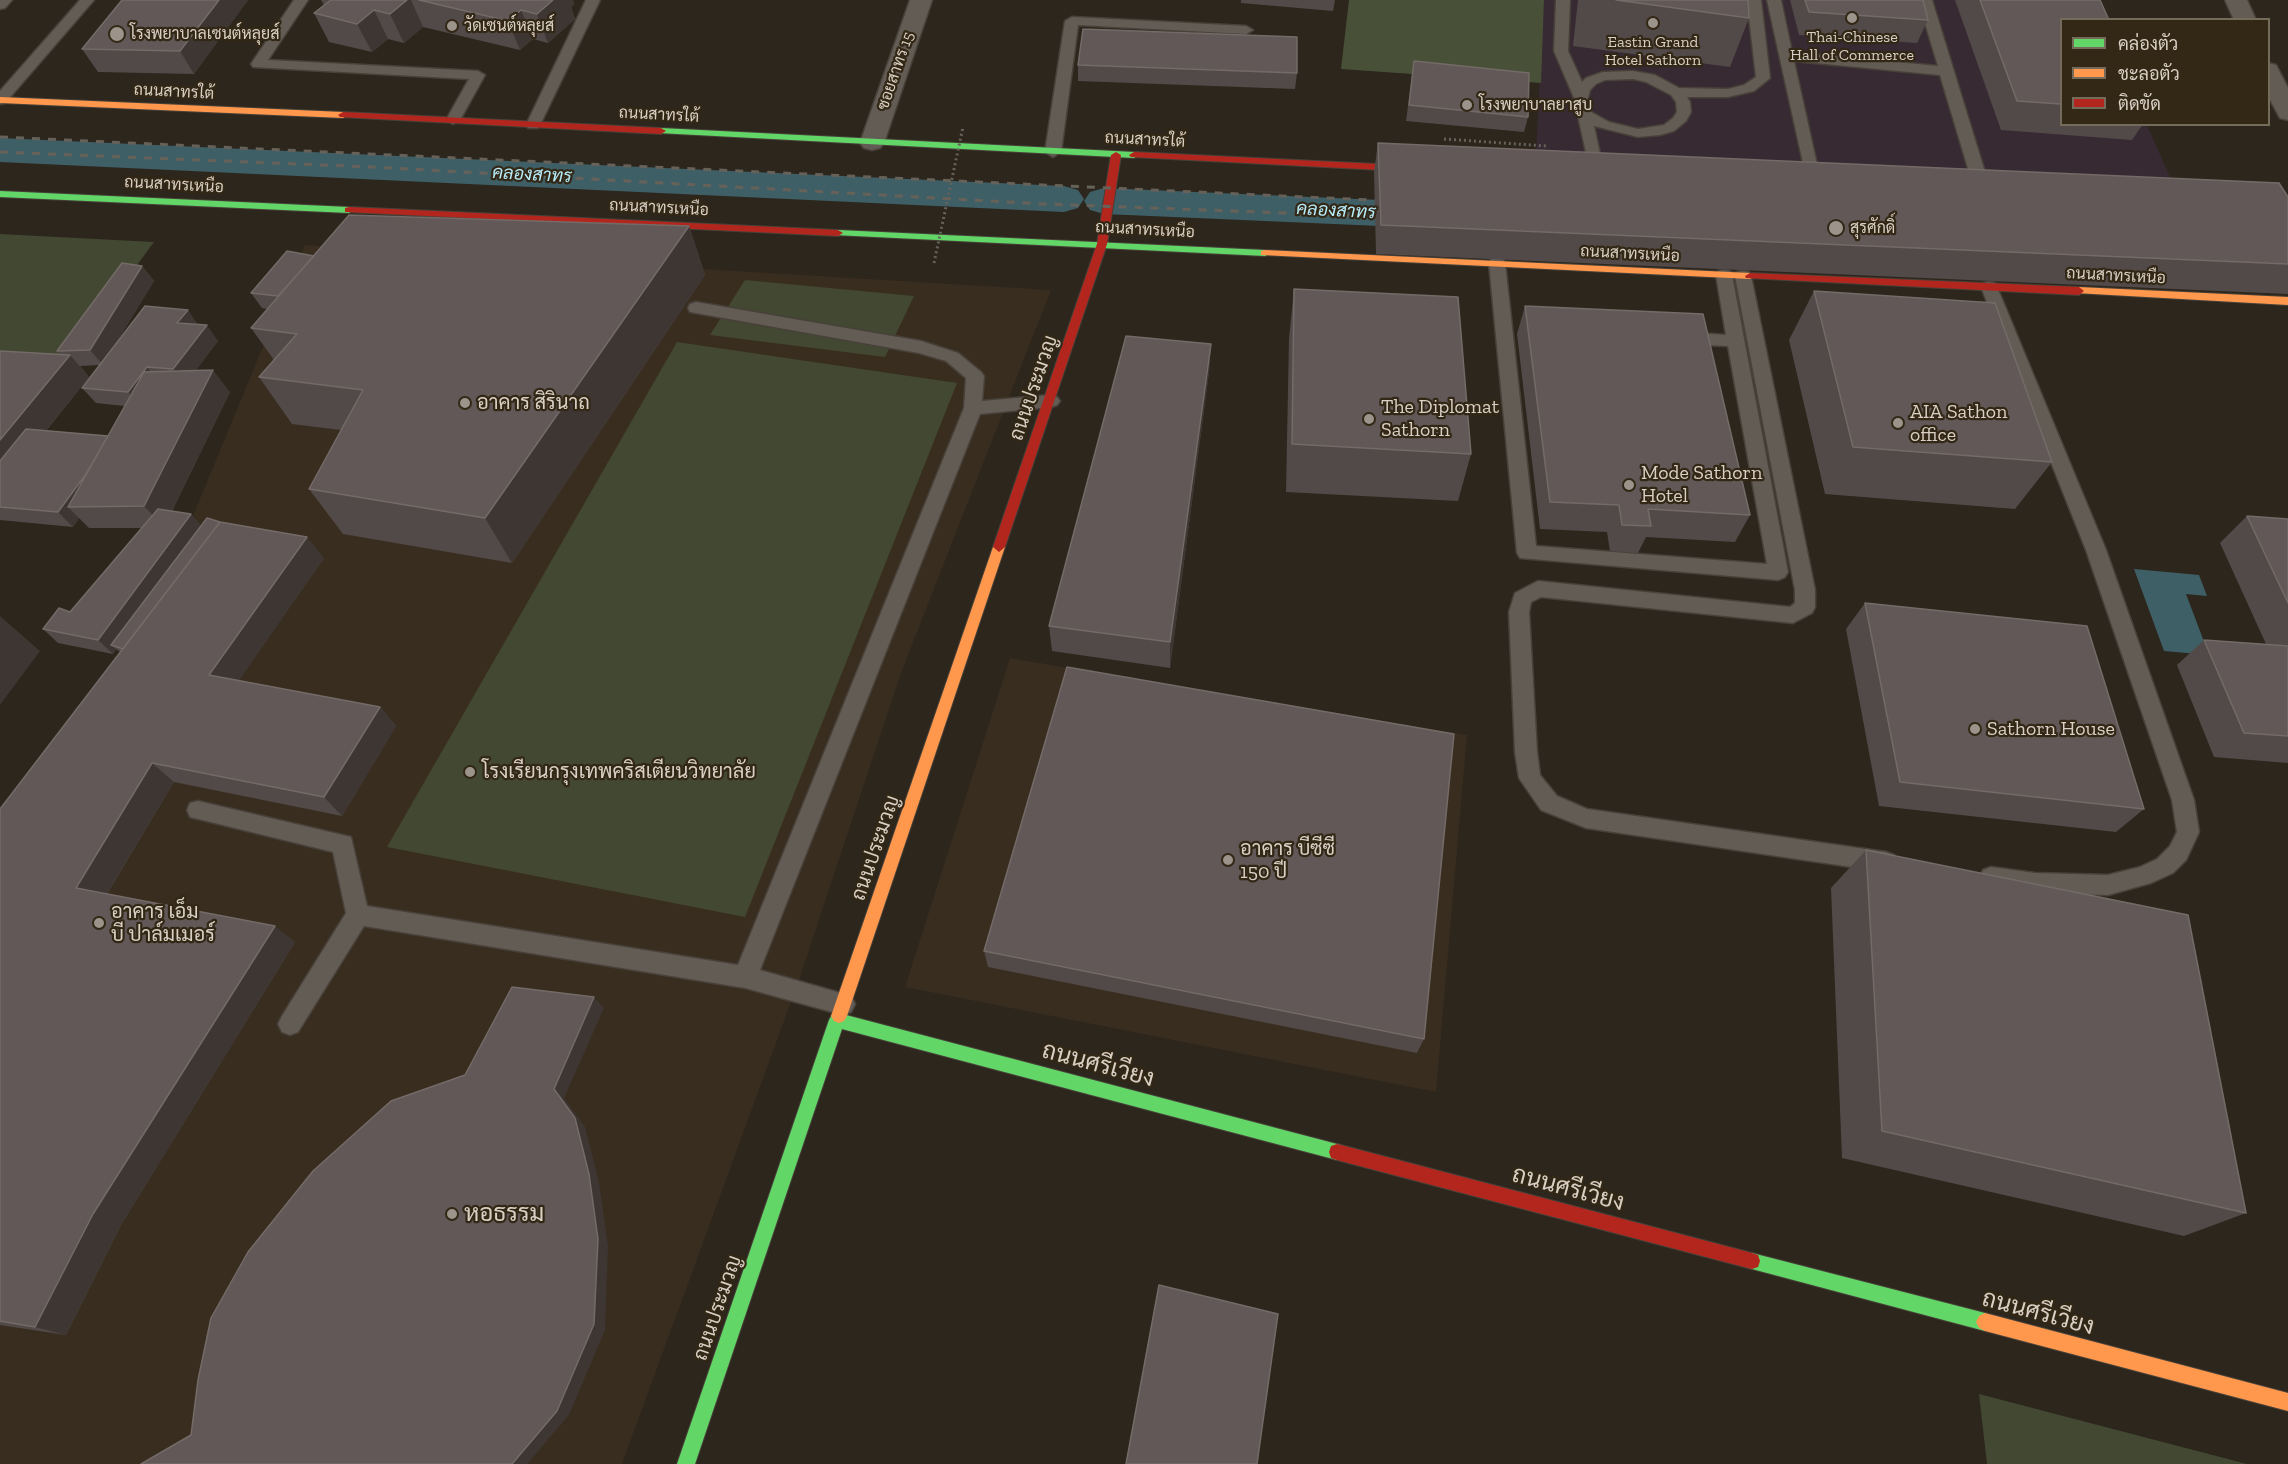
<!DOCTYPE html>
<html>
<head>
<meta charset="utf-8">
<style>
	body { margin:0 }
	#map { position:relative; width:2288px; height:1464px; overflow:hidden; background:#2c261c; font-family:"Zilla Slab",Sarabun,serif }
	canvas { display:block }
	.legend { position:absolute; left:2060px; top:18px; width:210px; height:108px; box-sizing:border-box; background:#332715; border:2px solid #756b5b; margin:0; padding:8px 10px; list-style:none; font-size:18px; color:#d9d0c5 }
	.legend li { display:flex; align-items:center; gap:12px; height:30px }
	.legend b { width:30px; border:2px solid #756b5b }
</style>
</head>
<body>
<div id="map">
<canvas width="2288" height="1464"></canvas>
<ul class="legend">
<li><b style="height:8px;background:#63d668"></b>คล่องตัว</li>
<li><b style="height:8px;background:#ff974d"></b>ชะลอตัว</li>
<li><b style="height:8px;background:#b3261e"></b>ติดขัด</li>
</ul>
</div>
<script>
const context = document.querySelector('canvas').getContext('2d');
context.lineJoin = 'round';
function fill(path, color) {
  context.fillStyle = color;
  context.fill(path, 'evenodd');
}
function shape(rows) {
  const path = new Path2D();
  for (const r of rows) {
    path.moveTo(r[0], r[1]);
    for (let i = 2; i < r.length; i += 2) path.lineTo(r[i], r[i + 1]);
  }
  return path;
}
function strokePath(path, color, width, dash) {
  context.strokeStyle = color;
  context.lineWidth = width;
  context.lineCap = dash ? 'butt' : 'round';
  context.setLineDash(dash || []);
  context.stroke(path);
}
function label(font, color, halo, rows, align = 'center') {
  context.font = font + ' "Zilla Slab",Sarabun,serif';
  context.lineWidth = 4.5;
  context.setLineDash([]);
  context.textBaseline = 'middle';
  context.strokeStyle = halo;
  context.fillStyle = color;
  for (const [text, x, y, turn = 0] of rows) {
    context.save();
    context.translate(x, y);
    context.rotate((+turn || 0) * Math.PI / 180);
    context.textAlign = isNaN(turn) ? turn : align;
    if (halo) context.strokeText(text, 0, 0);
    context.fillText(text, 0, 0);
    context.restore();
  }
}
fill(shape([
	[1544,0,2092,0,2062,20,2062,124,2147,125,2174,186,1536,153]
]), '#382a33');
fill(shape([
	[305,245,1051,290,901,673,798,983,622,1464,0,1464,0,870,182,542],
	[1010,658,1467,735,1436,1092,905,987]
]), '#392d1f');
fill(shape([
	[0,234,154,242,60,370,0,367],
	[745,280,914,296,885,357,710,335],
	[677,342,957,383,745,917,387,847],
	[1979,1394,2247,1464,1987,1464]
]), '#424832');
fill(shape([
	[1349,0,1544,0,1541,83,1341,69]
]), '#495038');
fill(shape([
	[2134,569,2199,575,2207,596,2186,594,2209,655,2164,651]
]), '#3f5f67');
fill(shape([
	[0,138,1064,186,1078,190,1084,199,1078,208,1064,212,0,162,0,138],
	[1104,188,1449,203,1463,207,1469,216,1463,225,1449,229,1104,214,1090,210,1084,201,1090,192,1104,188]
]), '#3f5f67');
const lane = shape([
	[0,0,12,0,5,8,0,9,0,0],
	[80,0,94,0,5,103,0,104,0,91,80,0],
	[294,0,308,0,268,60,478,71,485,75,460,120,453,124,446,120,469,79,253,67,251,64,294,0],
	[586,0,600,0,540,125,538,128,528,128,526,125,586,0],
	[1556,0,1570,0,1568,51,1582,82,1586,78,1603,72,1633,71,1655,75,1679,88,1728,89,1744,85,1756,77,1747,0,1761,0,1770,78,1754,91,1728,97,1687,97,1690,102,1691,112,1686,121,1674,131,1660,135,1638,137,1594,126,1605,177,1602,180,1592,180,1574,98,1554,51,1556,0],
	[1633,79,1646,82,1671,95,1676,102,1677,112,1673,118,1664,125,1638,129,1609,122,1591,112,1588,98,1590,90,1596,84,1605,80,1633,79],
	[1767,0,1781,0,1792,52,1938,66,1918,0,1932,0,1992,195,1990,198,1984,200,1976,195,1940,75,1794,61,1822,187,1819,190,1809,190,1767,0],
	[1072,17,1246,26,1253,30,1246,34,1078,25,1061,152,1053,157,1045,152,1065,21,1072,17],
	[1497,258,1503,259,1505,263,1536,546,1767,564,1728,346,1683,344,1677,342,1674,338,1677,334,1683,332,1726,335,1716,275,1718,271,1724,270,1730,271,1732,275,1788,572,1785,577,1778,580,1520,558,1517,553,1489,263,1491,259,1497,258],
	[1743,271,1749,272,1751,276,1815,590,1815,607,1812,613,1793,623,1541,597,1531,602,1529,612,1537,752,1540,775,1557,796,1587,809,1886,852,1894,855,1897,862,1894,869,1886,872,1586,828,1541,810,1519,778,1515,752,1509,612,1515,593,1538,581,1790,607,1795,603,1795,590,1735,276,1737,272,1743,271],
	[1989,282,1995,283,1997,287,2106,550,2194,800,2199,832,2186,860,2173,873,2151,883,2108,895,2035,893,1991,887,1983,884,1980,877,1983,870,1991,867,2035,873,2108,875,2140,867,2157,859,2170,846,2177,832,2172,800,2086,550,1981,287,1983,283,1989,282],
	[696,302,921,341,958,353,981,372,984,376,982,401,1051,395,1057,397,1060,401,1057,405,1051,407,980,414,760,970,851,996,855,1004,851,1012,843,1015,745,988,364,926,298,1032,290,1035,282,1032,278,1024,282,1016,346,913,333,852,198,819,190,817,187,810,190,803,198,801,351,837,367,906,738,965,964,408,966,378,946,361,919,353,690,312,688,308,690,304,696,302]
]);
const street = shape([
	[910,0,932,0,884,143,880,148,872,150,864,148,860,143,910,0],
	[2225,0,2247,0,2256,20,2234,20,2225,0],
	[2268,63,2276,65,2288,88,2288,120,2280,118,2268,96,2268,63]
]);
const fast = shape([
	[661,128,1134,152,1139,155,1134,158,658,133,658,129,661,128],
	[0,191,349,207,354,210,349,213,0,197,0,191],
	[838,230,1265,250,1270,253,1265,256,834,235,833,233,838,230],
	[839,1009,844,1011,846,1015,1337,1144,1343,1146,1345,1152,1343,1158,1337,1160,842,1029,695,1464,677,1464,829,1020,834,1011,839,1009],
	[1752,1253,1985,1313,1991,1316,1994,1322,1991,1328,1985,1331,1752,1269,1746,1267,1744,1261,1746,1255,1752,1253]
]);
const slow = shape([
	[0,97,343,112,348,115,343,118,0,103,0,97],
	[1265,250,1750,273,1755,276,1750,279,1261,255,1261,251,1265,250],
	[2079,287,2288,297,2288,305,2075,293,2075,289,2079,287],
	[999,542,1005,547,847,1016,844,1021,839,1023,834,1021,831,1016,993,547,999,542],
	[1985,1313,2288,1393,2288,1411,1985,1331,1979,1328,1976,1322,1979,1316,1985,1313]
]);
const jam = shape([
	[343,112,661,128,666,131,661,134,340,117,338,115,343,112],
	[1116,152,1121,155,1107,244,1005,547,999,552,993,547,1097,244,1111,155,1116,152],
	[1134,152,1419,166,1424,169,1419,172,1131,157,1129,155,1134,152],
	[349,207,838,230,843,233,838,236,345,212,345,208,349,207],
	[1750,273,2079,287,2084,291,2079,295,1746,278,1745,276,1750,273],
	[1337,1144,1752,1253,1758,1255,1760,1261,1758,1267,1752,1269,1337,1160,1331,1158,1329,1152,1331,1146,1337,1144]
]);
strokePath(lane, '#474139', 3);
strokePath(street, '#474139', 3);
strokePath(fast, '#474139', 2);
strokePath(slow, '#474139', 2);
strokePath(jam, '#474139', 2);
strokePath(shape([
	[1444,139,1546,146]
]), '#66625b', 3, [2, 3]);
fill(lane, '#625c55');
fill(street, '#625c55');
fill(fast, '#63d668');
fill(slow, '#ff974d');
fill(jam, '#b3261e');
strokePath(shape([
	[0,137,1392,201],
	[0,152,372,167,1045,204,1392,217]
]), '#666259', 3, [8, 8]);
strokePath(shape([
	[934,263,963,127]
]), '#66625b', 3, [2, 3]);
fill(shape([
	[122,0,248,0,194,74,98,72,82,49],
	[321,0,573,0,574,4,571,7,575,19,548,43,533,39,520,50,423,27,404,43,388,39,372,52,329,42,314,13,324,5],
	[1241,0,1335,0,1333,11,1241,3],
	[1578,0,1748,0,1749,18,1730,67,1573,46],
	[1790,0,1923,0,1928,20,1917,43,1799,35],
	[1955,0,2100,0,2061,20,2061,124,2143,124,2132,140,2001,130],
	[1414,61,1528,117,1524,132,1406,121],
	[1078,65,1297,73,1295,89,1078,81],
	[1378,143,2288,197,2288,294,1376,254,1374,172],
	[689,226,705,275,512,563,343,534,309,489,341,430,292,424,259,377,274,360,251,328,267,309,262,308,251,293,314,256],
	[142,266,154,281,116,343,198,324,218,341,196,370,230,392,172,511,191,514,201,526,324,558,238,681,380,707,396,726,342,816,174,782,107,894,295,942,121,1225,66,1335,0,1325,0,809,120,652,116,649,113,654,58,643,43,629,70,612,142,528,89,528,79,518,73,527,0,520,0,351,60,354,57,351],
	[99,365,82,388,96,403,125,406,108,436,46,431,89,377,80,366],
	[1294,289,1471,454,1458,501,1286,492,1289,338],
	[1814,291,2052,462,2015,509,1825,494,1789,340],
	[1525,306,1750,515,1735,542,1646,537,1638,553,1610,551,1607,532,1540,529,1517,334],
	[1211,344,1209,372,1170,668,1052,651,1049,626],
	[2247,516,2288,519,2288,763,2214,757,2177,665,2204,640,2266,644,2220,543],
	[1865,603,2144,809,2116,832,1879,806,1846,629],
	[1866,850,2246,1213,2184,1236,1842,1158,1831,888],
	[984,951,1424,1039,1417,1053,988,967]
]), '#524a49');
fill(shape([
	[219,0,248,0,194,74,180,51],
	[407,0,411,0,423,27,404,43,390,14],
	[553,0,573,0,574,4,571,7,575,19,548,43,537,14],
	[374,10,388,39,372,52,357,24],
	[521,10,533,39,520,50,508,21],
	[689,226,705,275,512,563,485,518],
	[142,266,154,281,103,365,90,350],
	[188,310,199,326,177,323],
	[207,325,218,341,185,385,173,369],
	[1211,344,1209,372,1170,668,1170,642],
	[70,355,89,377,0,488,0,440],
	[147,367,159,383,140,407,128,392],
	[213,370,230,392,164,527,144,506],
	[115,437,68,507,79,518,73,527,58,512],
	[191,514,204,529,111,645,116,649,113,654,98,640],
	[307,537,324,558,229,695,209,675],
	[0,616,40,651,0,705],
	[380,707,396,726,342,816,324,797],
	[152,763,174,782,100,905,76,888],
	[275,926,295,942,121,1225,66,1335,35,1327,93,1214],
	[594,997,604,1008,564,1098,585,1127,599,1182,608,1246,605,1330,569,1415,527,1464,512,1464,554,1089]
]), '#3d3632');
const building = shape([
	[122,0,219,0,180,51,82,49,122,0],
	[331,0,407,0,390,14,374,10,357,24,314,13,331,0],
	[419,0,553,0,537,14,521,10,508,21,419,0],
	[1616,0,1748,0,1749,18,1616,0],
	[1805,0,1923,0,1928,20,1809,12,1805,0],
	[1980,0,2100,0,2109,20,2061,20,2061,104,2017,101,1980,0],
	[1083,29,1297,37,1297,73,1078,65,1083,29],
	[1414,61,1529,73,1528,117,1409,105,1414,61],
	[1378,143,2279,183,2288,197,2288,264,1381,225,1378,143],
	[349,215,689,226,485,518,309,489,363,390,259,377,297,334,251,328,349,215],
	[287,251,314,256,278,296,251,293,287,251],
	[122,263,142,266,90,350,57,351,122,263],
	[1294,289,1458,297,1471,454,1292,444,1294,289],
	[1814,291,1995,303,2052,462,1853,447,1814,291],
	[145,306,188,310,177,323,207,325,173,369,147,367,128,392,82,388,145,306],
	[1525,306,1703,314,1750,515,1648,509,1651,526,1622,525,1619,505,1550,502,1525,306],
	[1126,336,1211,344,1170,642,1049,626,1126,336],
	[0,351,70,355,0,440,0,351],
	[213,370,144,506,68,507,144,372,213,370],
	[26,429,108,436,86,474,58,512,0,507,0,461,26,429],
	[158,509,191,514,98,640,43,629,59,608,70,612,158,509],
	[2247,516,2288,519,2288,603,2247,516],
	[207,518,220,522,123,649,111,645,207,518],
	[220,522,307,537,209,675,380,707,324,797,152,763,76,888,275,926,93,1214,35,1327,0,1321,0,809,220,522],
	[1865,603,2087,626,2144,809,1900,782,1865,603],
	[2204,640,2288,646,2288,736,2244,733,2204,640],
	[1067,667,1454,734,1424,1039,984,951,1067,667],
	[1866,850,2188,915,2246,1213,1882,1131,1866,850],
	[512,987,594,997,554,1089,575,1118,589,1174,598,1239,594,1324,557,1411,512,1464,141,1464,191,1435,198,1380,211,1318,248,1252,313,1171,391,1101,465,1075,512,987],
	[1159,1285,1278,1314,1257,1464,1126,1464,1159,1285]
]);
fill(building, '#615857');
strokePath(building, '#746b68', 1.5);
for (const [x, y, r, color] of [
	[1852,18,6,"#9c948a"],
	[1653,23,6,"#9c948a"],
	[452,26,6,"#9c948a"],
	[117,34,8,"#9c948a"],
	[1467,105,6,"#9c948a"],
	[1836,228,8,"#9c948a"],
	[465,403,6,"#9c948a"],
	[1369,419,6,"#9c948a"],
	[1898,423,6,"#9c948a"],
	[1629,485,6,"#9c948a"],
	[1975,729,6,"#9c948a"],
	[470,772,6,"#9c948a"],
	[1228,860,6,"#9c948a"],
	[99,923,6,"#9c948a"],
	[452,1214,6,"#9c948a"]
]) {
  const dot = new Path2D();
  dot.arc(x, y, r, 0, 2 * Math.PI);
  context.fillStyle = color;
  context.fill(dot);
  strokePath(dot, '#332715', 2);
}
label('16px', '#d9d0c5', '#332715', [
	["วัดเซนต์หลุยส์",464,26],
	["โรงพยาบาลเซนต์หลุยส์",130,34],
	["Thai-Chinese",1852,37,"center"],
	["Hall of Commerce",1852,55,"center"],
	["Eastin Grand",1653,42,"center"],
	["Hotel Sathorn",1653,60,"center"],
	["โรงพยาบาลยาสูบ",1479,105],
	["สุรศักดิ์",1850,228]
], 'left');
label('16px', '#d9d0c5', '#332715', [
	["ซอยสาทร 15",896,71,-71],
	["ถนนสาทรใต้",174,92,3],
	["ถนนสาทรใต้",659,115,3],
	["ถนนสาทรใต้",1145,140,3],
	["ถนนสาทรเหนือ",174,185,3],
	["ถนนสาทรเหนือ",659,208,3],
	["ถนนสาทรเหนือ",1145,230,3],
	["ถนนสาทรเหนือ",1630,254,3],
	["ถนนสาทรเหนือ",2116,276,3]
]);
label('italic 18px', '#b6ecfa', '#332715', [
	["คลองสาทร",532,175,3],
	["คลองสาทร",1336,211,3]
]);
label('20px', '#d9d0c5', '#332715', [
	["ถนนประมวญ",1034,388,-71],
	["ถนนประมวญ",876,848,-71],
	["ถนนประมวญ",718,1308,-71]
]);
label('20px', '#d9d0c5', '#332715', [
	["อาคาร สิรินาถ",477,403],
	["The Diplomat",1381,407],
	["Sathorn",1381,430],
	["AIA Sathon",1910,412],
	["office",1910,435],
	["Mode Sathorn",1641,473],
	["Hotel",1641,496],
	["Sathorn House",1987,729],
	["โรงเรียนกรุงเทพคริสเตียนวิทยาลัย",482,772],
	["อาคาร บีซีซี",1240,849],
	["150 ปี",1240,872],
	["อาคาร เอ็ม",111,912],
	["บี ปาล์มเมอร์",111,935]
], 'left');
label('24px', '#d9d0c5', '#332715', [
	["ถนนศรีเวียง",1098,1065,15],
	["ถนนศรีเวียง",1568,1189,15],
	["ถนนศรีเวียง",2038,1313,15]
]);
label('24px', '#d9d0c5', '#332715', [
	["หอธรรม",464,1214]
], 'left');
</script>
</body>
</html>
